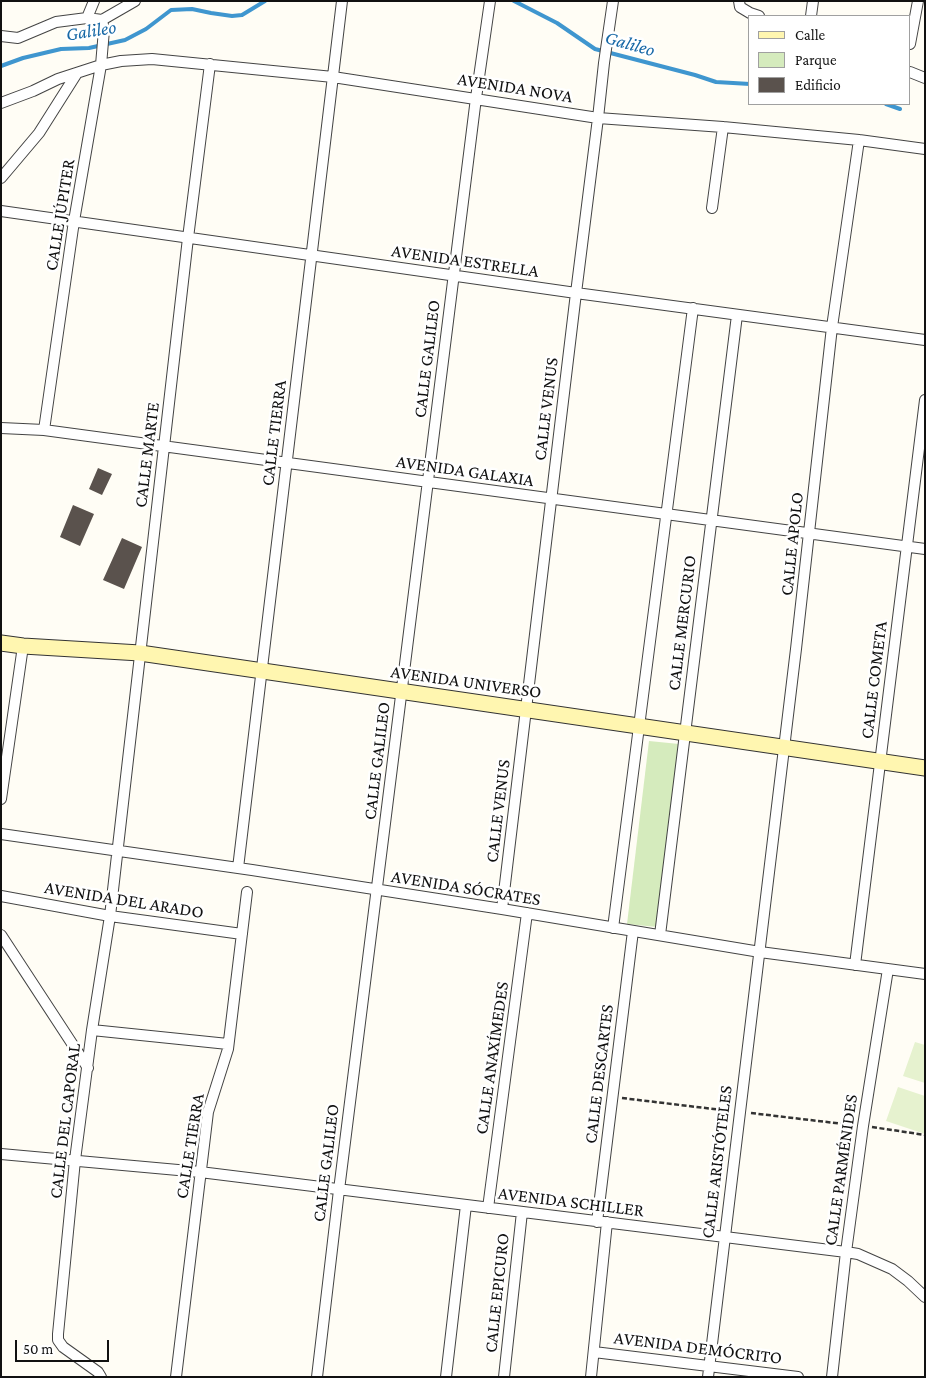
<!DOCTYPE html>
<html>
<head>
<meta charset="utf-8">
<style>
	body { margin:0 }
	#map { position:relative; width:926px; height:1378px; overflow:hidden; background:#fffdf5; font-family:"Crimson Pro",serif }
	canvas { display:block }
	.frame { position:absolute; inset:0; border:2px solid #111; pointer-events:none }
	.legend { position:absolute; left:748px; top:15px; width:162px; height:90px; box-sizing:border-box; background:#fff; border:1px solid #a0a0a0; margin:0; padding:6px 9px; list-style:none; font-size:15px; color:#111 }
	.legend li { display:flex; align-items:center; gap:10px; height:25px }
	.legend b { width:25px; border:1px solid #a0a0a0 }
	.scale { position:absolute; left:15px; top:1340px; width:94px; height:22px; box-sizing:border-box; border:2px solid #111; border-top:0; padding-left:6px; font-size:15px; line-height:18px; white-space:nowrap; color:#111; -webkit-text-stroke:4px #fff; paint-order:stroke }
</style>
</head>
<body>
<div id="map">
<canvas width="926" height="1378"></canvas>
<div class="frame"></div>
<ul class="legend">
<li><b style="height:6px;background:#fff6b0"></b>Calle</li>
<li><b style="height:14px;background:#d5ebbd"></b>Parque</li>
<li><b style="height:14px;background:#5a524d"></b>Edificio</li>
</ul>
<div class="scale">50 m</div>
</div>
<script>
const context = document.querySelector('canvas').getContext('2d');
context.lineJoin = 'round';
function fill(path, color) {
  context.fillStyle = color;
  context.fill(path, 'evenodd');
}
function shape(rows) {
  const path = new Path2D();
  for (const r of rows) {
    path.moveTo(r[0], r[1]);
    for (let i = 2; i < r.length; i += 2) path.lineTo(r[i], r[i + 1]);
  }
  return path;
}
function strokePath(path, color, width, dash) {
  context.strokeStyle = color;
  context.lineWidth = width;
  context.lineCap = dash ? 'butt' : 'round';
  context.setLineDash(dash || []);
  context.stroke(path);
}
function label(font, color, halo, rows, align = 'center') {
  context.font = font + ' "Crimson Pro",serif';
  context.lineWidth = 5;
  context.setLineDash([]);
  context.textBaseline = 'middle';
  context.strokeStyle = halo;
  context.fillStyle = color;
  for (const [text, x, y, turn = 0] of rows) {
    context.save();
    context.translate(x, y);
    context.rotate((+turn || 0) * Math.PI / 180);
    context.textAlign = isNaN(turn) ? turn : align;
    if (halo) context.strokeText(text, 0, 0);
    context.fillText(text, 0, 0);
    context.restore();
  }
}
fill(shape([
	[649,741,679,744,657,927,627,924]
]), '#d5ebbd');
fill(shape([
	[915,1042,925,1045,925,1083,903,1076],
	[898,1087,925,1096,925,1134,886,1121]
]), '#e6f2cf');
strokePath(shape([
	[514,1,557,23,595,49,695,75,716,82,750,84],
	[1,66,23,58,61,49,89,48,125,40,146,29,171,10,192,9,211,13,232,16,242,15,265,1],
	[886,104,900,109]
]), '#3f96cf', 4);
fill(shape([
	[98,468,112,474,102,495,89,489],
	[73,505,94,514,80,546,60,537],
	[122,538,142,547,124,589,103,580]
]), '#5a524d');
const street = shape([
	[739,1,740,7,750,13,759,16],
	[811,16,813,1],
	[87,18,94,1],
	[102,20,135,1],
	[1,36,18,38,56,22,87,18,102,20,104,30,101,65,74,221,44,430],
	[910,44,918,1],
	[910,72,925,78],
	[1,103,33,91,58,79,101,65,121,61,152,59,333,77,598,118,723,127,859,140,925,149],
	[1,178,39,133,77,73],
	[712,208,723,127],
	[1,211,576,293,925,340],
	[1,428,44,430,925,549],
	[1,799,23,646],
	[1,834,252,870,502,909,760,952,925,974],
	[238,868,342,1],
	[1,896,110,916,242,934],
	[502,909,576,293,598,118,604,63,613,1],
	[613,928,693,308],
	[1,935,88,1068],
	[660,935,737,315],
	[855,965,925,400],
	[92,1030,228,1044],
	[1,1154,200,1172,846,1252,858,1254,892,1269,908,1281,925,1297],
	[488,1208,527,913],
	[597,1222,633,931],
	[594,1352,798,1377],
	[101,1377,98,1372,63,1347,58,1340,58,1334,75,1160,92,1030,110,916,188,238,210,64],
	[176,1377,208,1112,228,1049,247,892],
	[317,1377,339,1190,476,98,490,1],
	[446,1377,466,1205],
	[504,1377,522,1212],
	[591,1377,607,1222],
	[708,1377,796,649,832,327,859,140],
	[832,1377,846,1252,863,1126,888,969]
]);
const secondary = shape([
	[1,643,23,646,140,653,925,768]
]);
strokePath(street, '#444', 12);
strokePath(secondary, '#333', 17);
strokePath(shape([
	[622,1098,730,1111],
	[751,1113,852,1125],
	[872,1127,925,1135]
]), '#333', 2.5, [5, 2.5]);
strokePath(street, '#fff', 10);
strokePath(secondary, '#fff6b0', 15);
label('18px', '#111', '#fff', [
	["AVENIDA NOVA",515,88,9],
	["CALLE JÚPITER",60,215,-81],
	["AVENIDA ESTRELLA",465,261,8],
	["CALLE GALILEO",427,359,-83],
	["CALLE VENUS",546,409,-83],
	["CALLE TIERRA",274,433,-83],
	["CALLE MARTE",147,455,-83],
	["AVENIDA GALAXIA",465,471,8],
	["CALLE APOLO",792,544,-84],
	["CALLE MERCURIO",682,623,-83],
	["CALLE COMETA",874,680,-83],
	["AVENIDA UNIVERSO",466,682,8],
	["CALLE GALILEO",377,761,-83],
	["CALLE VENUS",498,811,-83],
	["AVENIDA SÓCRATES",466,888,9],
	["AVENIDA DEL ARADO",124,900,9],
	["CALLE ANAXÍMEDES",492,1058,-82],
	["CALLE DESCARTES",599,1074,-83],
	["CALLE DEL CAPORAL",65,1121,-83],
	["CALLE TIERRA",190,1146,-81],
	["CALLE ARISTÓTELES",717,1162,-83],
	["CALLE GALILEO",326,1163,-83],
	["CALLE PARMÉNIDES",841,1170,-82],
	["AVENIDA SCHILLER",571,1202,7],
	["CALLE EPICURO",497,1293,-84],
	["AVENIDA DEMÓCRITO",698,1348,7]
]);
label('italic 19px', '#1768a6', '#fff', [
	["Galileo",91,31,-9],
	["Galileo",630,44,16]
]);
</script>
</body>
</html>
